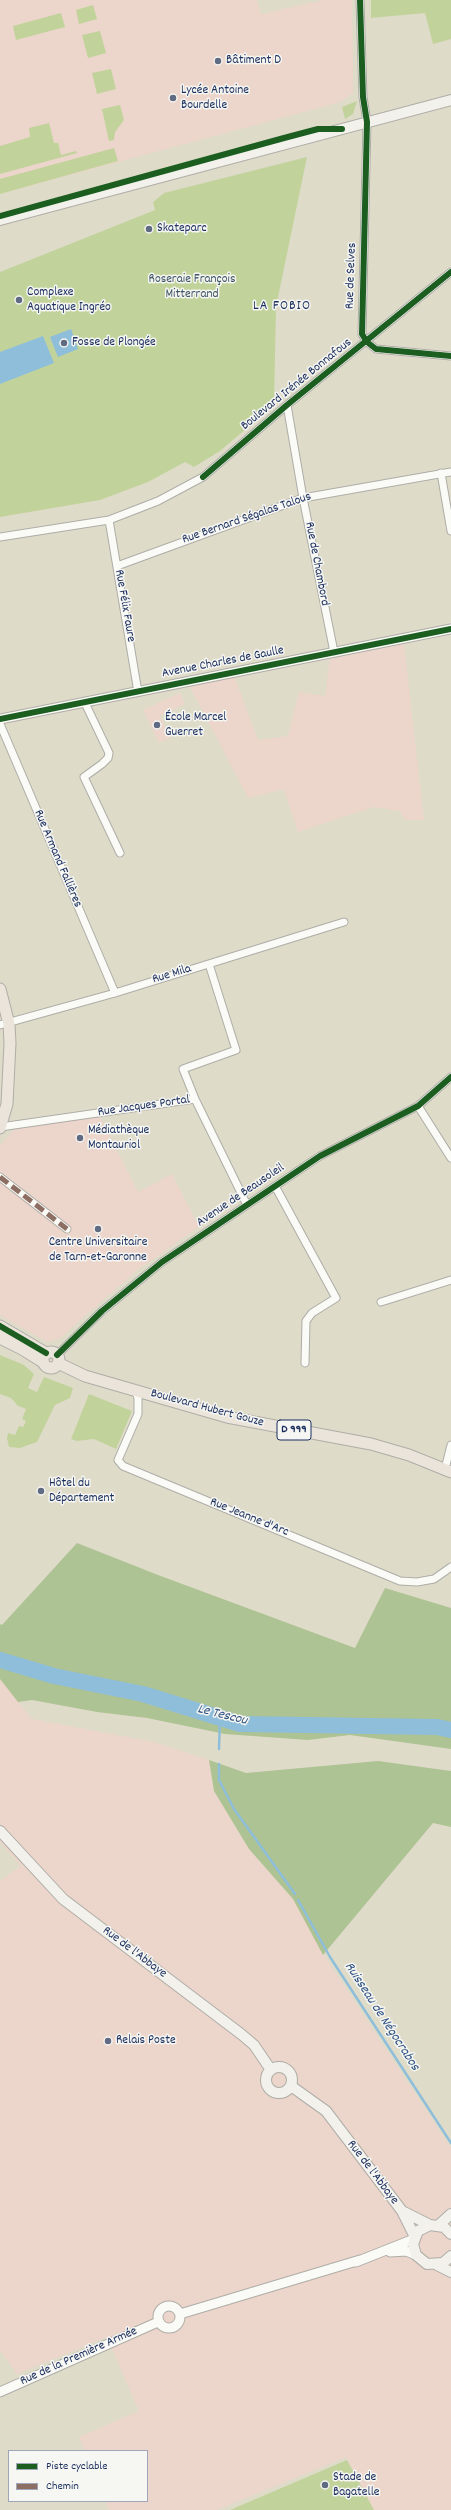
<!DOCTYPE html>
<html>
<head>
<meta charset="utf-8">
<style>
	body { margin:0 }
	#map { position:relative; width:451px; height:2510px; overflow:hidden; background:#dfdbc9; font-family:Dekko,sans-serif }
	canvas { display:block }
	.legend { position:absolute; left:8px; top:2450px; width:140px; height:52px; box-sizing:border-box; background:#f6f6f2; border:1px solid #9ea6b7; margin:0; padding:5px 7px; list-style:none; font-size:12px; color:#1b2f5e }
	.legend li { display:flex; align-items:center; gap:8px; height:20px }
	.legend b { width:20px; border:1px solid #9ea6b7 }
</style>
</head>
<body>
<div id="map">
<canvas width="451" height="2510"></canvas>
<ul class="legend">
<li><b style="height:5px;background:#1b5e20"></b>Piste cyclable</li>
<li><b style="height:5px;background:#8d6e63"></b>Chemin</li>
</ul>
</div>
<script>
const context = document.querySelector('canvas').getContext('2d');
context.lineJoin = 'round';
function fill(path, color) {
  context.fillStyle = color;
  context.fill(path, 'evenodd');
}
function shape(rows) {
  const path = new Path2D();
  for (const r of rows) {
    if (r.length === 3) {
      path.moveTo(r[0] + r[2], r[1]);
      path.arc(r[0], r[1], r[2], 0, 2 * Math.PI);
      continue;
    }
    path.moveTo(r[0], r[1]);
    for (let i = 2; i < r.length; i += 2) path.lineTo(r[i], r[i + 1]);
  }
  return path;
}
function strokePath(path, color, width, dash) {
  context.strokeStyle = color;
  context.lineWidth = width;
  context.lineCap = dash ? 'butt' : 'round';
  context.setLineDash(dash || []);
  context.stroke(path);
}
function label(font, color, halo, rows, align = 'center') {
  context.font = font + ' Dekko,sans-serif';
  context.lineWidth = 3;
  context.setLineDash([]);
  context.textBaseline = 'middle';
  context.strokeStyle = halo;
  context.fillStyle = color;
  for (const [text, x, y, turn = 0] of rows) {
    context.save();
    context.translate(x, y);
    context.rotate((+turn || 0) * Math.PI / 180);
    context.textAlign = isNaN(turn) ? turn : align;
    if (halo) context.strokeText(text, 0, 0);
    context.fillText(text, 0, 0);
    context.restore();
  }
}
fill(shape([
	[0,0,257,0,261,14,324,0,352,0,353,93,340,102,0,194],
	[404,644,424,820,405,820,400,811,374,807,298,832,284,789,248,798,189,685,234,676,258,740,288,736,299,692,325,696,330,659],
	[180,693,185,704,160,716,170,738,159,743,143,710],
	[100,1117,138,1192,172,1174,199,1227,136,1271,59,1339,47,1342,0,1315,0,1146,15,1128],
	[0,1679,32,1719,154,1742,209,1760,214,1791,249,1849,293,1899,329,1963,451,2148,451,2510,374,2510,346,2457,217,2510,109,2510,105,2501,147,2501,147,2451,85,2451,79,2437,139,2411,107,2337,17,2374,0,2350,0,1881,21,1866,0,1842]
]), '#ecd5ca');
fill(shape([
	[371,0,451,0,451,39,433,44,425,13,371,18],
	[93,5,97,19,79,24,76,10],
	[61,13,65,27,16,40,13,26],
	[100,31,106,53,88,58,82,35],
	[111,69,116,89,97,94,92,73],
	[357,101,353,114,345,119,342,107],
	[120,105,124,120,115,132,114,140,109,141,102,109],
	[49,123,54,143,58,143,61,155,76,151,77,153,0,174,0,146,30,137,29,128],
	[114,148,118,161,0,194,0,179],
	[307,157,276,307,274,405,220,451,194,467,185,462,148,482,100,500,0,517,0,272,155,210,153,202,164,193],
	[0,1355,24,1365,34,1374,28,1388,37,1392,44,1377,73,1388,70,1398,55,1405,37,1442,20,1448,9,1447,7,1438,8,1433,15,1435,19,1426,23,1427,26,1421,22,1419,26,1409,18,1406,11,1398,0,1394],
	[89,1394,132,1411,116,1449,94,1439,77,1441,71,1439],
	[347,2460,374,2510,230,2510]
]), '#c1d39b');
fill(shape([
	[77,1543,158,1575,355,1648,385,1588,451,1608,451,1749,350,1735,308,1740,225,1734,147,1718,97,1712,32,1700,18,1702,0,1679,0,1624,2,1625],
	[209,1760,246,1773,378,1761,451,1771,451,1827,433,1823,323,1955,293,1899,249,1849,214,1791]
]), '#aec393');
fill(shape([
	[71,329,78,349,58,357,50,337],
	[43,336,54,363,0,384,0,352]
]), '#8ebeda');
strokePath(shape([
	[219,1749,220,1718],
	[219,1764,219,1780,234,1809,295,1894],
	[298,1900,330,1957,451,2143]
]), '#8ebeda', 2.5);
strokePath(shape([
	[0,1660,54,1676,143,1694,240,1724,437,1727,451,1730]
]), '#8ebeda', 16);
const minor = shape([
	[360,0,363,97,367,122,362,334,367,342,376,349,451,356],
	[287,405,303,498,334,652],
	[441,473,451,531],
	[109,520,138,692],
	[0,537,109,520,158,501,203,477,287,405,451,272],
	[117,566,303,498,451,472],
	[85,703,109,753,108,758,102,764,84,777,120,853],
	[0,724,115,993],
	[209,964,236,1050,183,1069,195,1099,247,1205],
	[0,1025,115,993,344,922],
	[418,1106,451,1158],
	[0,1127,195,1099],
	[0,1177,67,1229],
	[275,1186,336,1298,312,1313,306,1321,305,1363],
	[381,1302,451,1280],
	[57,1355,102,1311,162,1262,320,1156,418,1106,451,1077],
	[135,1390,138,1398,138,1414,118,1460,123,1466,400,1581,417,1582,434,1579,451,1567],
	[445,1469,451,1445]
]);
const tertiary = shape([
	[0,719,451,629],
	[390,2252,406,2251,416,2255],
	[356,2262,414,2239],
	[169,2317,11],
	[180,2314,360,2260],
	[0,2392,158,2322]
]);
const secondary = shape([
	[0,220,451,100],
	[0,1831,63,1899,241,2034,254,2045,271,2070],
	[279,2080,13],
	[291,2086,326,2111,402,2211,415,2237],
	[402,2211,430,2225],
	[439,2225,451,2214],
	[451,2234,444,2227,430,2225,418,2231,413,2244,416,2255,427,2264,443,2263,451,2256],
	[437,2265,451,2272]
]);
const primary = shape([
	[0,989,9,1024,10,1043,7,1104,0,1128],
	[0,1326,46,1353],
	[0,1338,22,1349,43,1362],
	[51,1360,8],
	[58,1363,85,1376,227,1417,371,1444,409,1455,451,1472]
]);
strokePath(minor, '#aeada7', 9);
strokePath(tertiary, '#aeada7', 11);
strokePath(secondary, '#aeada7', 12);
strokePath(primary, '#aeada7', 13);
strokePath(minor, '#fafaf7', 7);
strokePath(tertiary, '#fafaf7', 9);
strokePath(secondary, '#f3f1ec', 10);
strokePath(primary, '#ebe4da', 11);
strokePath(shape([
	[0,1177,67,1229]
]), '#8d6e63', 5, [10, 5]);
strokePath(shape([
	[360,0,363,97,367,122,362,334,367,342,376,349,451,356],
	[0,216,284,138,318,129,342,129],
	[203,477,287,405,451,272],
	[0,719,451,629],
	[0,1326,46,1353],
	[57,1355,102,1311,162,1262,320,1156,418,1106,451,1077]
]), '#1b5e20', 6);
for (const [x, y, r, color] of [
	[218,61,4,"#606b83"],
	[173,98,4,"#606b83"],
	[149,229,4,"#606b83"],
	[19,300,4,"#606b83"],
	[64,343,4,"#606b83"],
	[157,725,4,"#606b83"],
	[80,1138,4,"#606b83"],
	[98,1229,4,"#606b83"],
	[41,1491,4,"#606b83"],
	[108,2041,4,"#606b83"],
	[325,2485,4,"#606b83"]
]) {
  const dot = new Path2D();
  dot.arc(x, y, r, 0, 2 * Math.PI);
  context.fillStyle = color;
  context.fill(dot);
  strokePath(dot, '#f6f6f2', 1.5);
}
for (const [x, y, w] of [
	[294,1430,34]
]) {
  const box = new Path2D();
  box.roundRect(x - w / 2, y - 10, w, 20, 3);
  context.fillStyle = '#f6f6f2';
  context.fill(box);
  strokePath(box, '#1b2f5e', 1);
}
label('bold 12px', '#1b2f5e', null, [
	["D 999",294,1430]
]);
label('13px', '#1b2f5e', '#f6f6f2', [
	["Bâtiment D",226,61],
	["Lycée Antoine",181,91],
	["Bourdelle",181,106],
	["Skateparc",157,229],
	["Complexe",27,293],
	["Aquatique Ingréo",27,308],
	["Fosse de Plongée",72,343],
	["École Marcel",165,718],
	["Guerret",165,733],
	["Médiathèque",88,1131],
	["Montauriol",88,1146],
	["Centre Universitaire",98,1243,"center"],
	["de Tarn-et-Garonne",98,1258,"center"],
	["Hôtel du",49,1484],
	["Département",49,1499],
	["Relais Poste",116,2041],
	["Stade de",333,2478],
	["Bagatelle",333,2493]
], 'left');
label('13px', '#1b2f5e', '#f6f6f2', [
	["Rue de Selves",352,276,-88],
	["Boulevard Irénée Bonnafous",297,385,-39],
	["Rue Bernard Ségalas Talous",247,519,-19],
	["Rue de Chambord",316,564,79],
	["Rue Félix Faure",124,606,80],
	["Avenue Charles de Gaulle",223,663,-11],
	["Rue Armand Fallières",57,859,67],
	["Rue Mila",172,975,-17],
	["Rue Jacques Portal",144,1107,-8],
	["Avenue de Beausoleil",241,1196,-34],
	["Boulevard Hubert Gouze",207,1409,15],
	["Rue Jeanne d'Arc",249,1518,22],
	["Rue de l'Abbaye",134,1953,37],
	["Rue de l'Abbaye",372,2173,53],
	["Rue de la Première Armée",79,2357,-24]
]);
label('13px', '#3e5664', '#f6f6f2', [
	["Roseraie François",192,280],
	["Mitterrand",192,295]
]);
context.letterSpacing = '1px';
label('14px', '#1b2f5e', '#f6f6f2', [
	["LA FOBIO",282,307]
]);
context.letterSpacing = '0px';
label('italic 14px', '#335686', '#f6f6f2', [
	["Le Tescou",222,1716,14],
	["Ruisseau de Négocrabos",381,2017,57]
]);
</script>
</body>
</html>
